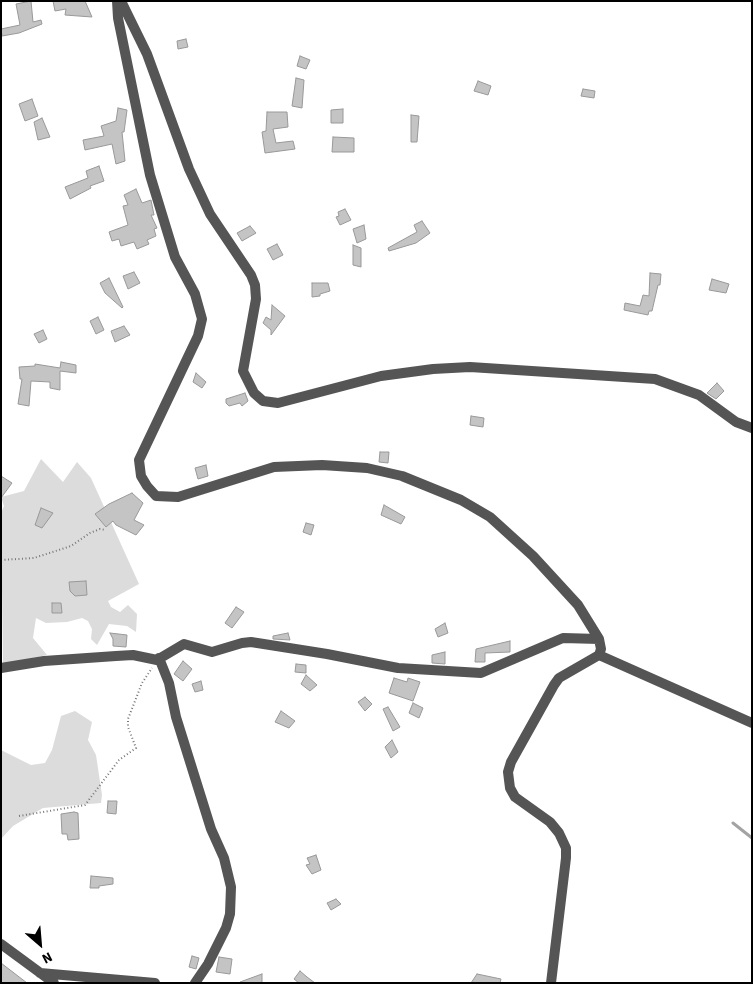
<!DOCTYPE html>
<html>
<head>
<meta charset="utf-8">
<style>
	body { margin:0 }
	#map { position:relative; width:753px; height:984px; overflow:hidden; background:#fff; font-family:"Source Sans 3",sans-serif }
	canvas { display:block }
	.frame { position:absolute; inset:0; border:2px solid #000; pointer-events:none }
	.north { position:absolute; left:15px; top:919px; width:50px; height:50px; -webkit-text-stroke:4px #fff; paint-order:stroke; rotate:153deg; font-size:14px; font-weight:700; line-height:20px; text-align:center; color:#000 }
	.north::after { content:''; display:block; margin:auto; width:18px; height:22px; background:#000; clip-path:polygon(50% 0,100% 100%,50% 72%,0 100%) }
</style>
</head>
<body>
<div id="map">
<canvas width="753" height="984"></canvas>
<div class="frame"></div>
<div class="north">N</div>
</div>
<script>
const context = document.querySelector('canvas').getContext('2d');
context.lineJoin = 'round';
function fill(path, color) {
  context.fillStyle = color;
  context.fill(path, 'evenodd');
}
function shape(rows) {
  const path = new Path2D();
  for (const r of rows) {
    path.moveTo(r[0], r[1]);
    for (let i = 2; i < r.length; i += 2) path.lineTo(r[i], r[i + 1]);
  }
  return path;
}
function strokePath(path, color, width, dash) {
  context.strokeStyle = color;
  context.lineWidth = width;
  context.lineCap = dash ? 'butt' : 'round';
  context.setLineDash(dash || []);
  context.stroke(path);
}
fill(shape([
	[41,459,63,482,77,462,91,478,139,584,108,601,111,607,120,612,128,605,137,614,136,632,127,626,109,624,97,645,91,639,92,629,88,621,82,618,67,622,46,623,36,618,33,638,47,655,3,664,1,513,4,506,1,497,24,491],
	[75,711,92,722,88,740,96,755,102,795,101,803,43,808,13,826,1,839,1,750,31,765,45,763,52,750,61,716]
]), '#dcdcdc');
strokePath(shape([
	[733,823,752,838]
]), '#a3a3a3', 3);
const building = shape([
	[31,1,33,22,41,20,42,24,19,33,2,36,1,29,20,25,16,4,31,1],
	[53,1,85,1,92,17,65,15,66,9,55,11,53,1],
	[186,39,188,47,178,49,177,41,186,39],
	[300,56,310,60,306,69,297,66,300,56],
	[296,78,304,80,302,108,292,106,296,78],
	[478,81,491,86,488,95,474,91,478,81],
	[583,89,595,91,594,98,581,96,583,89],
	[32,99,38,116,25,121,19,104,32,99],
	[118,108,127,110,124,132,122,132,125,161,116,164,112,144,85,150,83,140,104,136,101,126,116,121,118,108],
	[343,109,343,123,331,123,331,110,343,109],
	[267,112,287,112,288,127,273,129,276,143,293,141,295,149,265,153,262,132,266,131,267,112],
	[411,115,419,116,417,142,411,142,411,115],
	[42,118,50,137,38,140,34,122,42,118],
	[333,137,354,138,354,152,332,152,333,137],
	[99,166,104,181,90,186,91,188,70,199,65,187,88,178,86,171,99,166],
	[136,189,142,203,151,200,154,215,151,215,157,228,154,229,156,236,147,240,149,244,137,249,134,242,121,246,119,239,112,241,109,232,128,225,123,206,128,205,124,195,136,189],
	[345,209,351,220,340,225,336,217,339,216,338,212,345,209],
	[422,221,430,233,416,243,389,251,388,248,417,232,414,225,422,221],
	[364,225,366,239,357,243,353,229,364,225],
	[250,226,256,233,242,241,237,233,250,226],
	[277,244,283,255,273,260,267,249,277,244],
	[353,245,361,248,361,267,353,265,353,245],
	[134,272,140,283,128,289,123,276,134,272],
	[650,273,661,274,660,285,658,285,652,311,649,311,648,315,624,310,625,303,640,306,643,295,649,296,650,273],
	[109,278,123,307,122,308,105,293,100,283,109,278],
	[712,279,729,284,726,293,709,290,712,279],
	[312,283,328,283,330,291,320,294,320,296,312,297,312,283],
	[272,305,285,316,271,335,271,330,263,323,266,317,271,320,272,305],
	[98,317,104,330,96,334,90,321,98,317],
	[124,326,130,335,115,342,111,331,124,326],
	[43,330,47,339,39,343,34,334,43,330],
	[61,362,76,365,76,373,60,371,60,390,50,388,50,382,31,381,29,406,18,404,22,379,20,379,19,367,35,366,35,364,60,368,61,362],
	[196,373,206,382,202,388,193,382,196,373],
	[717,383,724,391,716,399,707,393,717,383],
	[245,393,248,401,242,406,240,403,229,406,226,403,226,399,245,393],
	[471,416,484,418,483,427,470,425,471,416],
	[380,452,389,452,388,463,379,462,380,452],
	[206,465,208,476,198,479,195,468,206,465],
	[1,476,12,483,1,498,1,476],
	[132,493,143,503,134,520,144,525,136,535,116,525,113,521,106,527,95,514,109,504,132,493],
	[384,505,405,517,401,524,381,515,384,505],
	[41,508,53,513,42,528,35,525,41,508],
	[306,523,314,525,311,535,303,532,306,523],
	[86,581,87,595,75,596,70,591,69,582,86,581],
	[52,603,61,603,62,613,52,613,52,603],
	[236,607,244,612,232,628,225,623,236,607],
	[445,623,448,633,438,637,435,629,445,623],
	[110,633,127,635,126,647,113,646,113,639,110,633],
	[288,633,290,640,273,639,273,636,288,633],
	[510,641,510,652,485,653,485,662,475,662,476,649,510,641],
	[445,652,445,664,432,663,432,655,445,652],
	[183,661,192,669,183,681,174,674,183,661],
	[296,664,306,665,306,673,295,672,296,664],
	[306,675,317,685,310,691,301,684,306,675],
	[394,678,407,682,408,678,420,682,413,701,389,693,394,678],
	[201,681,203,690,195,692,192,684,201,681],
	[365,697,372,704,365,711,358,702,365,697],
	[413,703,423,708,419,718,409,713,413,703],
	[388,707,400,727,393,731,383,709,388,707],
	[281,711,295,721,289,728,275,722,281,711],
	[392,740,398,752,391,758,385,747,392,740],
	[108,801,117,801,116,814,107,813,108,801],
	[74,812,78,813,79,839,68,840,67,834,62,834,61,814,74,812],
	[316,855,321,870,312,874,306,865,310,864,307,858,316,855],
	[91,876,113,878,113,884,99,886,99,888,90,888,91,876],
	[336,899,341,904,331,910,327,903,336,899],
	[192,956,199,958,196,969,189,967,192,956],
	[219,957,232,959,230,974,216,972,219,957],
	[1,963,27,983,1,983,1,963],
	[300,971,307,977,315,983,299,983,294,979,300,971],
	[262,974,262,983,240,983,240,982,262,974],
	[477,974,501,979,500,983,471,983,477,974]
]);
fill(building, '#c4c4c4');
strokePath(building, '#999', 1);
strokePath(shape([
	[1,560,34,558,71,546,90,533,100,529,106,530],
	[19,816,85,805,119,760,136,748,128,727,128,719,142,683,152,668]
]), '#777', 2, [1, 2.5]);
strokePath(shape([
	[117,1,118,18,150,175,175,257,195,294,202,319,198,336,139,460,141,476,147,486,156,496,178,497,274,467,322,465,367,468,402,476,461,500,490,517,533,556,578,605,599,639,601,649,599,655,559,678,554,685,511,762,508,772,510,788,515,797,550,822,559,833,566,848,566,858,551,983],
	[121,1,147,54,189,169,210,214,251,275,255,285,256,299,243,371,254,393,263,401,278,403,381,376,433,369,470,367,655,379,699,395,736,422,752,428],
	[599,655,752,723],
	[159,658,169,683,176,717,211,829,224,858,231,887,230,914,226,928,208,964,195,983],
	[1,668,44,661,116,656,133,655,157,660,184,644,212,652,242,643,251,642,327,654,398,668,481,673,563,638,599,639],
	[1,944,54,983],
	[40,973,155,983]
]), '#555', 10);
</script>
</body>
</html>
